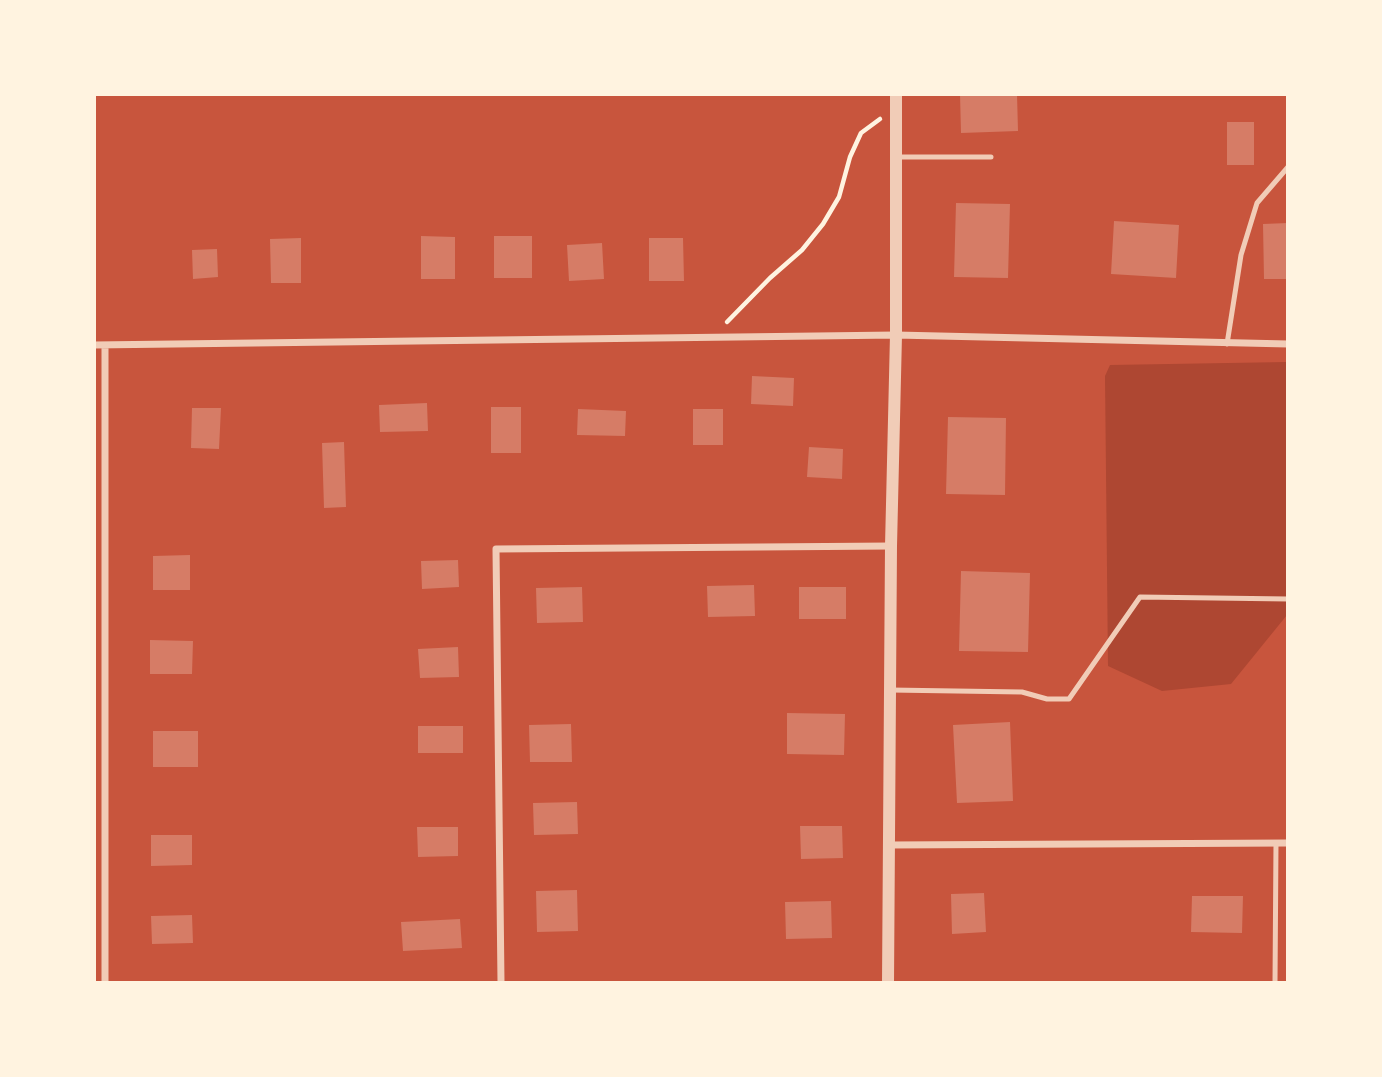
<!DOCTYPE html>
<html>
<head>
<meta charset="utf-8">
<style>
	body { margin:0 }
	#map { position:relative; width:1382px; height:1077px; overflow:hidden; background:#c8553d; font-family:"Roboto Condensed",sans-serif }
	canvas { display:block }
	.frame { position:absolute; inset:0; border:96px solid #fff3e0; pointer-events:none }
</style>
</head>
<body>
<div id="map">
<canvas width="1382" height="1077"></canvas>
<div class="frame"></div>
</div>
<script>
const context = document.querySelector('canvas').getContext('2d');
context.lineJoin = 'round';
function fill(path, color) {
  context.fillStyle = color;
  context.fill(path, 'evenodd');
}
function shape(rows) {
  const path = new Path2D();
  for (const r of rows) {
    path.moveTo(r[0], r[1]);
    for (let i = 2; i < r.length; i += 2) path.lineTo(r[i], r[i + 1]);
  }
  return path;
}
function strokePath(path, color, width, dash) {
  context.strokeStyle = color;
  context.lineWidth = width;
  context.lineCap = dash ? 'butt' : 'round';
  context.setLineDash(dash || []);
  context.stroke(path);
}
fill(shape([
	[1287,362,1287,615,1231,684,1162,691,1108,666,1105,376,1110,365]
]), '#ae4732');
fill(shape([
	[960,94,1017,94,1018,131,961,133],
	[1227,122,1254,122,1254,165,1227,165],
	[956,203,1010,204,1008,278,954,277],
	[1114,221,1179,225,1176,278,1111,274],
	[1288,223,1288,279,1264,279,1263,224],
	[421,236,455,237,455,279,421,279],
	[494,236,532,236,532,278,494,278],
	[301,238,301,283,271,283,270,239],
	[649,238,683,238,684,281,649,281],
	[602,243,604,279,569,281,567,245],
	[217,249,218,277,193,279,192,250],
	[752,376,794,378,793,406,751,404],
	[427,403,428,431,380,432,379,405],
	[491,407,521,407,521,453,491,453],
	[192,408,221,408,219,449,191,448],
	[578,409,626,411,625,436,577,435],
	[693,409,723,409,723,445,693,445],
	[948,417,1006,418,1005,495,946,494],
	[344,442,346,507,324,508,322,443],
	[809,447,843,449,842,479,807,477],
	[190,555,190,590,153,590,153,556],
	[458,560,459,587,422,589,421,561],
	[961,571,1030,573,1028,652,959,651],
	[754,585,755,616,708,617,707,586],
	[582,587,583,622,537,623,536,588],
	[799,587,846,587,846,619,799,619],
	[150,640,193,641,192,674,150,674],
	[458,647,459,677,420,678,418,649],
	[787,713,845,714,844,755,787,754],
	[1010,722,1013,801,957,803,953,725],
	[571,724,572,762,530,762,529,725],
	[418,726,463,726,463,753,418,753],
	[153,731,198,731,198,767,153,767],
	[577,802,578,834,534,835,533,803],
	[800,826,842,826,843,858,801,859],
	[417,827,458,827,458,856,418,857],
	[151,835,192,835,192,865,151,866],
	[577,890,578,931,537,932,536,891],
	[984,893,986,932,952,934,951,894],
	[1192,896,1243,896,1242,933,1191,932],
	[831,901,832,938,786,939,785,902],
	[192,915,193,943,152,944,151,916],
	[460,919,462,948,403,951,401,922]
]), '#d67c66');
strokePath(shape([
	[727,322,770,278,802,250,823,224,839,197,850,157,861,133,880,119]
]), '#fff3e0', 4.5);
strokePath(shape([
	[896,157,991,157],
	[1227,344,1241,255,1257,203,1288,167],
	[890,690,1022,692,1047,699,1069,699,1140,597,1288,599],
	[1275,982,1276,843]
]), '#f1ccb7', 5);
strokePath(shape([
	[94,345,896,335,1288,344],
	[105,345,105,982],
	[889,845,1288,843],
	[501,982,496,549,891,546]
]), '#f1ccb7', 7);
strokePath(shape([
	[888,982,891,546,896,335,896,94]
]), '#f1ccb7', 12);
</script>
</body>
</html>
